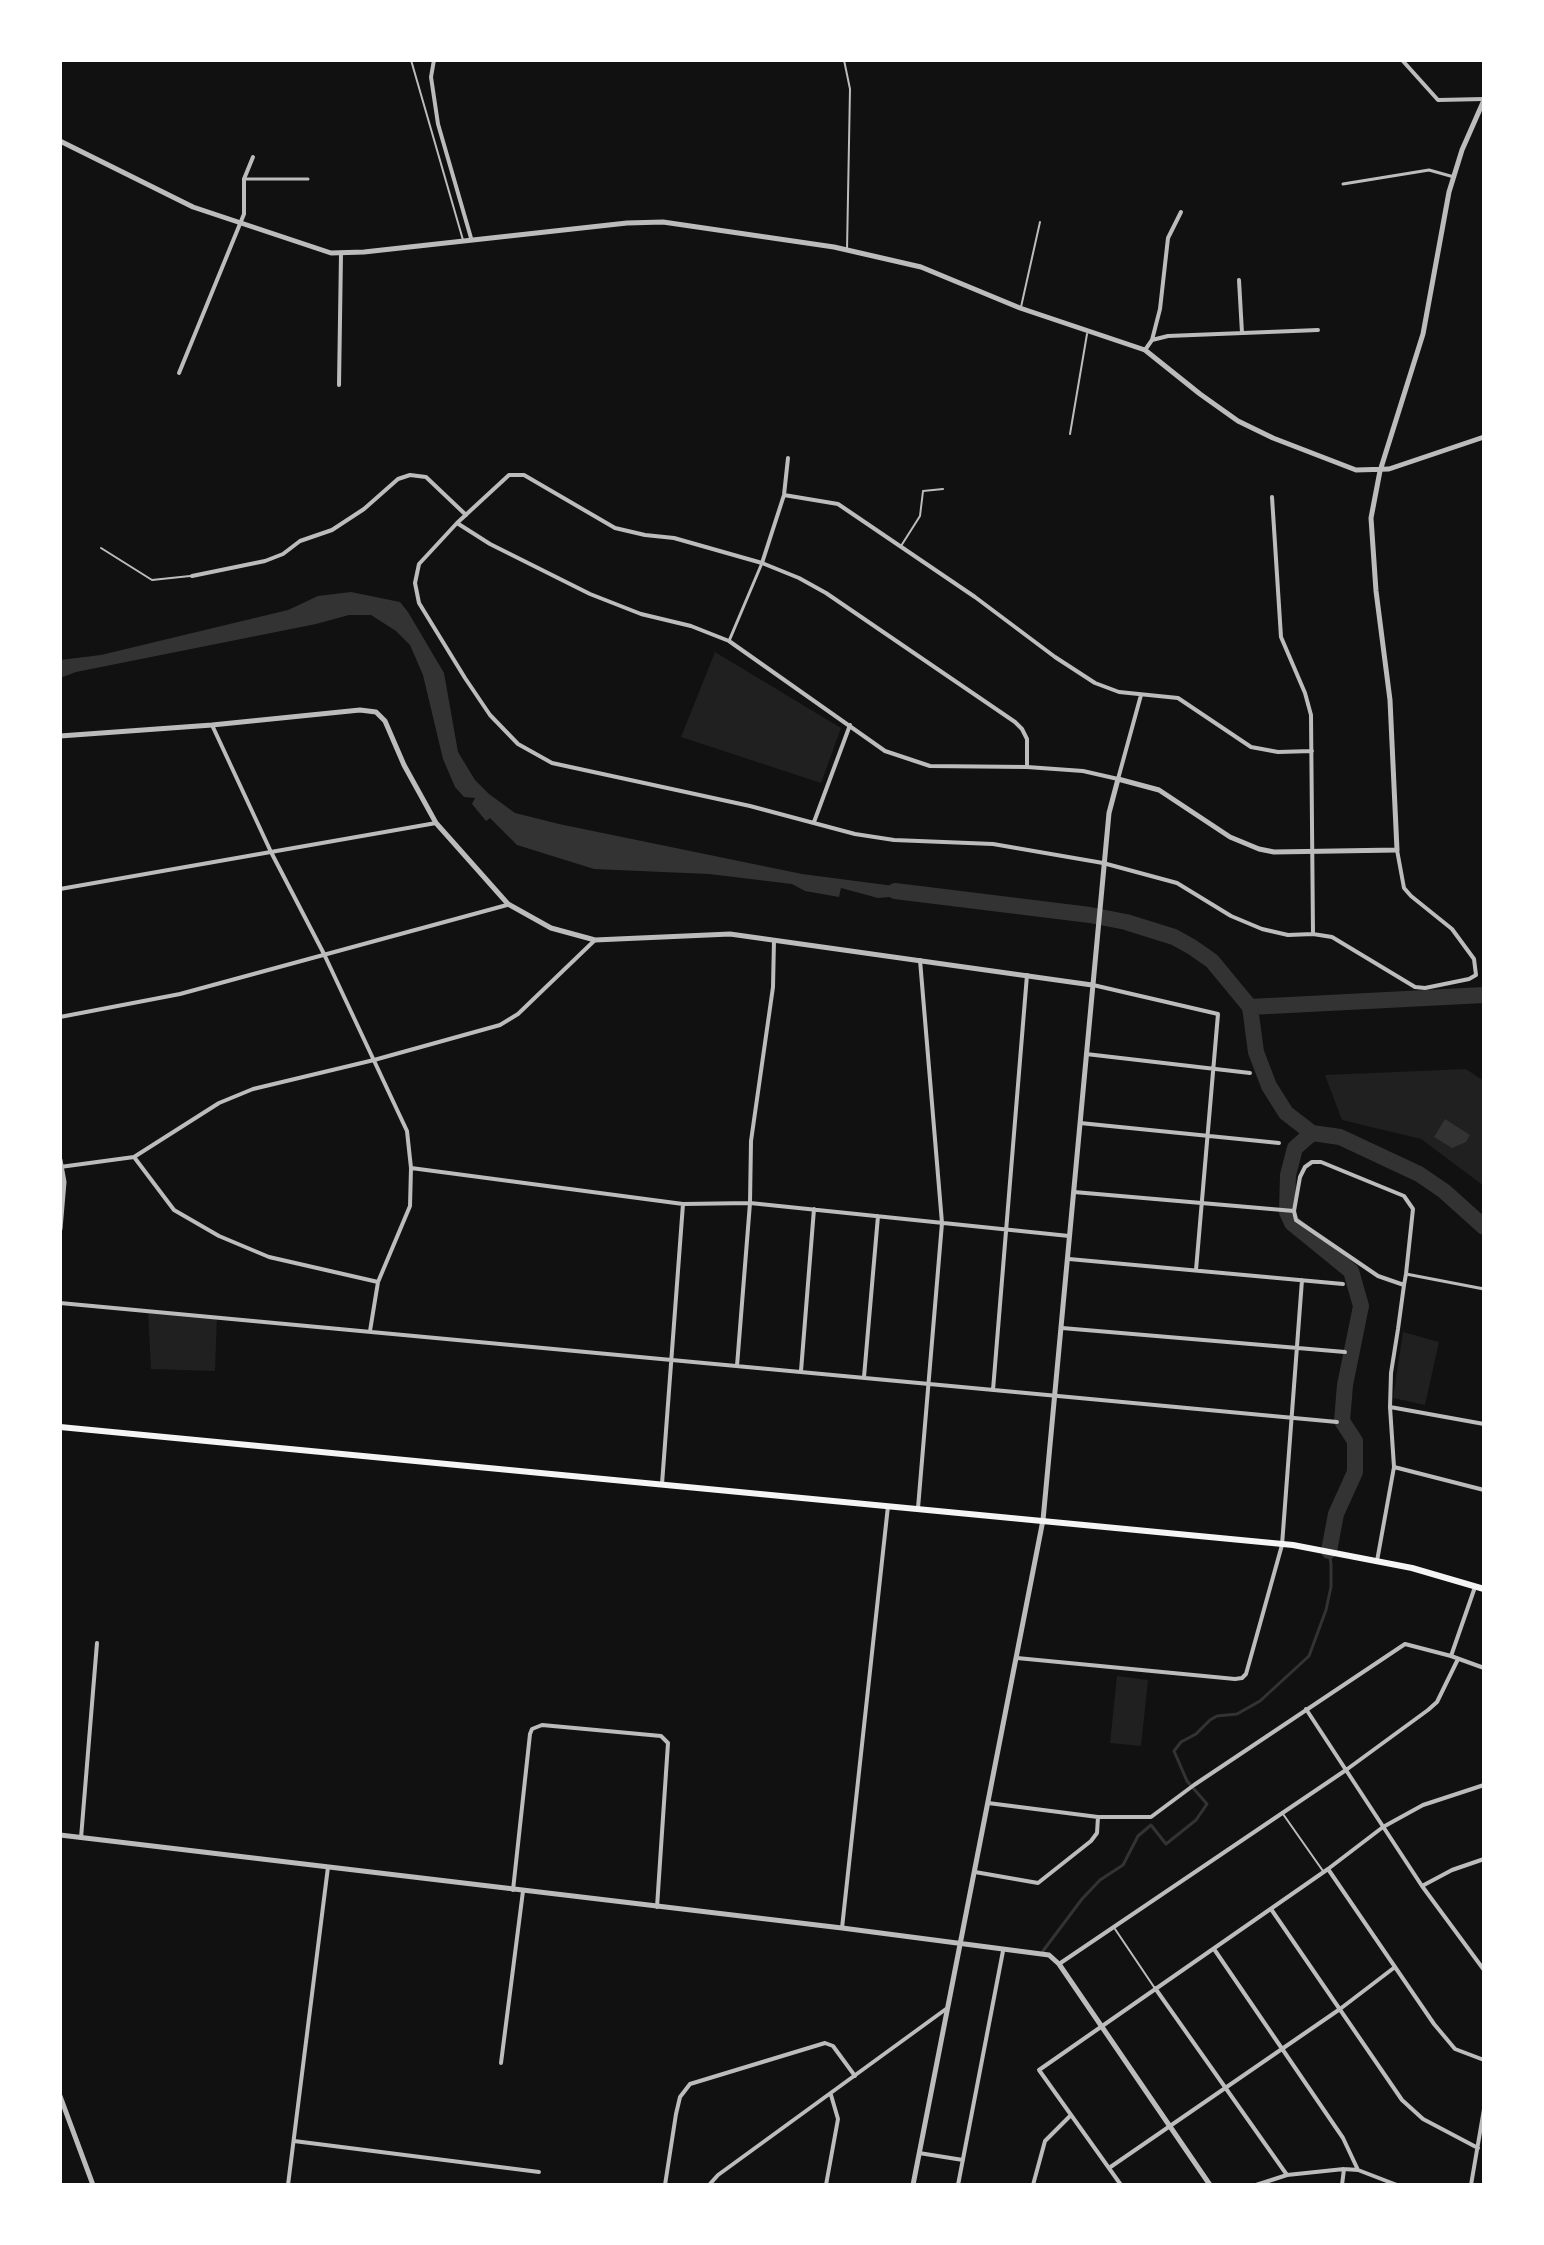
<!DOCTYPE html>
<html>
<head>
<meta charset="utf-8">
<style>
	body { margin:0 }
	#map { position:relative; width:1544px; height:2245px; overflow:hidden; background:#111; font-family:Signika,sans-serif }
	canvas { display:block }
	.frame { position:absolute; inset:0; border:62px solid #fff; pointer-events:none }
</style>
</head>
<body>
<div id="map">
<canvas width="1544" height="2245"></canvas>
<div class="frame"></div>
</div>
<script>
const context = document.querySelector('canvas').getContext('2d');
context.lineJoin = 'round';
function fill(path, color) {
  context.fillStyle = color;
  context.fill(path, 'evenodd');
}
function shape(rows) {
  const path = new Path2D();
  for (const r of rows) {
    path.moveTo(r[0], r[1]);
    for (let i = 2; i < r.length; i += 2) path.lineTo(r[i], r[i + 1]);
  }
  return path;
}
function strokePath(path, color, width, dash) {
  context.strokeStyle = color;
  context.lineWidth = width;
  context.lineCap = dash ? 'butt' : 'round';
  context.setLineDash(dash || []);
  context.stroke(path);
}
fill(shape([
	[715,652,841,728,821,783,681,737],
	[1466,1069,1484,1081,1484,1186,1421,1139,1342,1120,1325,1075],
	[148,1310,217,1316,215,1371,151,1369],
	[1403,1332,1439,1342,1425,1405,1393,1398],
	[1117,1676,1148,1680,1141,1746,1110,1743]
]), '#202020');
fill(shape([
	[351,592,400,602,408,612,444,673,458,752,475,780,489,794,515,813,559,824,802,874,917,889,915,895,878,898,841,888,839,897,805,891,792,884,709,874,594,869,517,845,490,818,486,821,472,804,475,798,464,797,455,787,443,759,423,675,410,645,396,631,371,615,349,615,316,624,76,672,60,678,60,660,101,655,288,610,318,596],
	[1445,1119,1470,1135,1466,1142,1452,1148,1434,1137]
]), '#333');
strokePath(shape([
	[1043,1951,1082,1899,1100,1880,1123,1865,1138,1836,1151,1825,1166,1844,1196,1820,1207,1804,1187,1781,1174,1751,1181,1742,1196,1734,1210,1720,1217,1716,1237,1714,1260,1701,1309,1656,1326,1610,1331,1587,1331,1564,1329,1551]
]), '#333', 3);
strokePath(shape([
	[895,891,1090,915,1126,922,1174,937,1192,947,1212,961,1250,1007,1256,1052,1269,1086,1286,1113,1312,1133,1340,1137,1419,1174,1444,1191,1484,1227],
	[1250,1007,1484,995],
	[1312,1133,1295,1148,1288,1175,1287,1212,1292,1223,1351,1271,1361,1306,1345,1385,1342,1421,1355,1441,1355,1472,1336,1514,1329,1551]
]), '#333', 16);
strokePath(shape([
	[411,60,463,240],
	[844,60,850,89,847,250],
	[1021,307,1040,222],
	[1070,434,1087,334],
	[901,546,920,516,923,491,943,489],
	[101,548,152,580,190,576],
	[1283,1814,1323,1871],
	[1115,1929,1154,1987]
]), '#bcbcbc', 2);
strokePath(shape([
	[244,179,308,179],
	[1343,184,1429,170,1454,177],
	[729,641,762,563],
	[1406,1274,1484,1289]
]), '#bcbcbc', 3);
strokePath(shape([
	[434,60,431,77,438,124,471,238],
	[1402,60,1438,100,1484,99],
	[1239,280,1242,333],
	[1152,340,1160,309,1168,238,1181,212],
	[1145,350,1152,340,1168,336,1318,330],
	[179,373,244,214,244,179,253,157],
	[339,385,341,254],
	[784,495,838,504,975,597,1055,657,1095,683,1119,692,1178,698,1251,747,1278,752,1312,751],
	[1272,497,1281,637,1305,693,1311,715,1313,934],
	[457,523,490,544,590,594,641,614,691,626,729,641,885,751,930,766,1027,767,1083,771,1118,779,1141,695],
	[762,563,784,495,788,458],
	[192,576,265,561,283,554,300,541,332,530,364,509,398,479,410,475,426,477,466,515],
	[212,725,271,852,324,954,407,1131,411,1168,410,1206,378,1282,370,1331],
	[1027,767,1027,739,1022,729,1015,722,826,593,799,578,762,563,674,538,645,535,615,528,524,475,509,475,457,523,419,564,415,583,419,603,465,678,490,715,518,744,552,763,750,806,855,834,894,840,993,844,1103,863,1177,883,1231,916,1262,929,1288,935,1313,934,1332,937,1415,987,1425,988,1469,979,1476,975,1474,959,1452,929,1411,896,1404,888,1397,850],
	[814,822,850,725],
	[60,889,436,823],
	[1093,985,1218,1014,1196,1270],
	[60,1017,180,994,507,905],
	[1086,1054,1250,1073],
	[1080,1123,1279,1143],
	[134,1157,174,1210,219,1236,269,1257,378,1282],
	[60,1167,134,1157,219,1103,253,1089,374,1060,500,1025,518,1014,595,940],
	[411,1168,683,1204,750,1203,1069,1236],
	[1074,1192,1294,1211],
	[1069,1259,1343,1284],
	[60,1303,1337,1422],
	[1062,1328,1345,1352],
	[737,1366,750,1203,751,1141,773,987,774,940],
	[801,1371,814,1209],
	[864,1377,878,1216],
	[993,1390,1027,975],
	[1390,1407,1484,1424],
	[1394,1467,1484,1490],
	[662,1484,683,1204],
	[918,1508,942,1223,920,960],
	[1377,1561,1394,1467,1390,1407,1391,1373,1398,1329,1404,1285,1406,1274,1413,1209,1404,1196,1321,1162,1312,1162,1305,1167,1300,1177,1294,1211,1296,1220,1378,1276,1404,1285],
	[1451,1656,1475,1587],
	[1017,1658,1235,1679,1242,1678,1246,1674,1282,1545,1302,1280],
	[1306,1709,1422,1886,1484,1970],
	[988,1803,1098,1817,1151,1817,1194,1785,1405,1644,1451,1656,1484,1668],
	[81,1838,97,1643],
	[1328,1869,1434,2024,1455,2049,1484,2060],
	[975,1872,1038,1883,1091,1841,1097,1833,1098,1817],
	[1422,1886,1452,1870,1484,1859],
	[513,1890,530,1734,532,1729,542,1725,661,1736,668,1743,657,1907],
	[1271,1909,1402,2100,1423,2119,1478,2148],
	[842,1928,888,1506],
	[1214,1949,1343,2138,1358,2170],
	[1059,1964,1346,1770,1428,1710,1437,1702,1458,1659],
	[1155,1988,1287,2175],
	[501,2063,523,1891],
	[294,2141,539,2172],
	[919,2153,963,2160],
	[1109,2168,1340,2009,1395,1967],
	[288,2185,328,1867],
	[665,2185,676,2114,680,2097,690,2084,825,2043,833,2046,855,2076],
	[709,2185,718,2175,946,2009],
	[826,2185,838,2119,831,2095],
	[958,2185,1003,1951],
	[1033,2185,1045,2141,1071,2115],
	[1121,2185,1039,2070,1328,1869,1383,1827,1423,1805,1484,1785],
	[1256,2185,1287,2175,1344,2169,1358,2170,1397,2185],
	[1342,2185,1344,2169],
	[1471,2185,1484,2109]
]), '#bcbcbc', 4);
strokePath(shape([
	[60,141,193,207,331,253,364,252,627,223,663,222,834,247,921,267,1020,308,1145,350,1200,394,1238,421,1273,438,1356,470,1389,469,1484,437],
	[60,736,212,725,360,710,376,712,385,721,404,765,436,823,508,904,551,928,595,940,730,934,1092,985],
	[60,1160,64,1182,60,1229],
	[60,1835,842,1928,1049,1955,1059,1964,1210,2185],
	[60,2096,93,2185],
	[913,2185,1043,1520,1109,813,1118,779,1159,790,1230,837,1259,849,1274,852,1397,850,1390,700,1376,591,1371,518,1380,471,1423,334,1449,192,1462,150,1484,100]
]), '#bcbcbc', 5);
strokePath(shape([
	[60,1427,1293,1545,1412,1568,1484,1589]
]), '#f5f5f5', 6);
</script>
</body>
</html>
